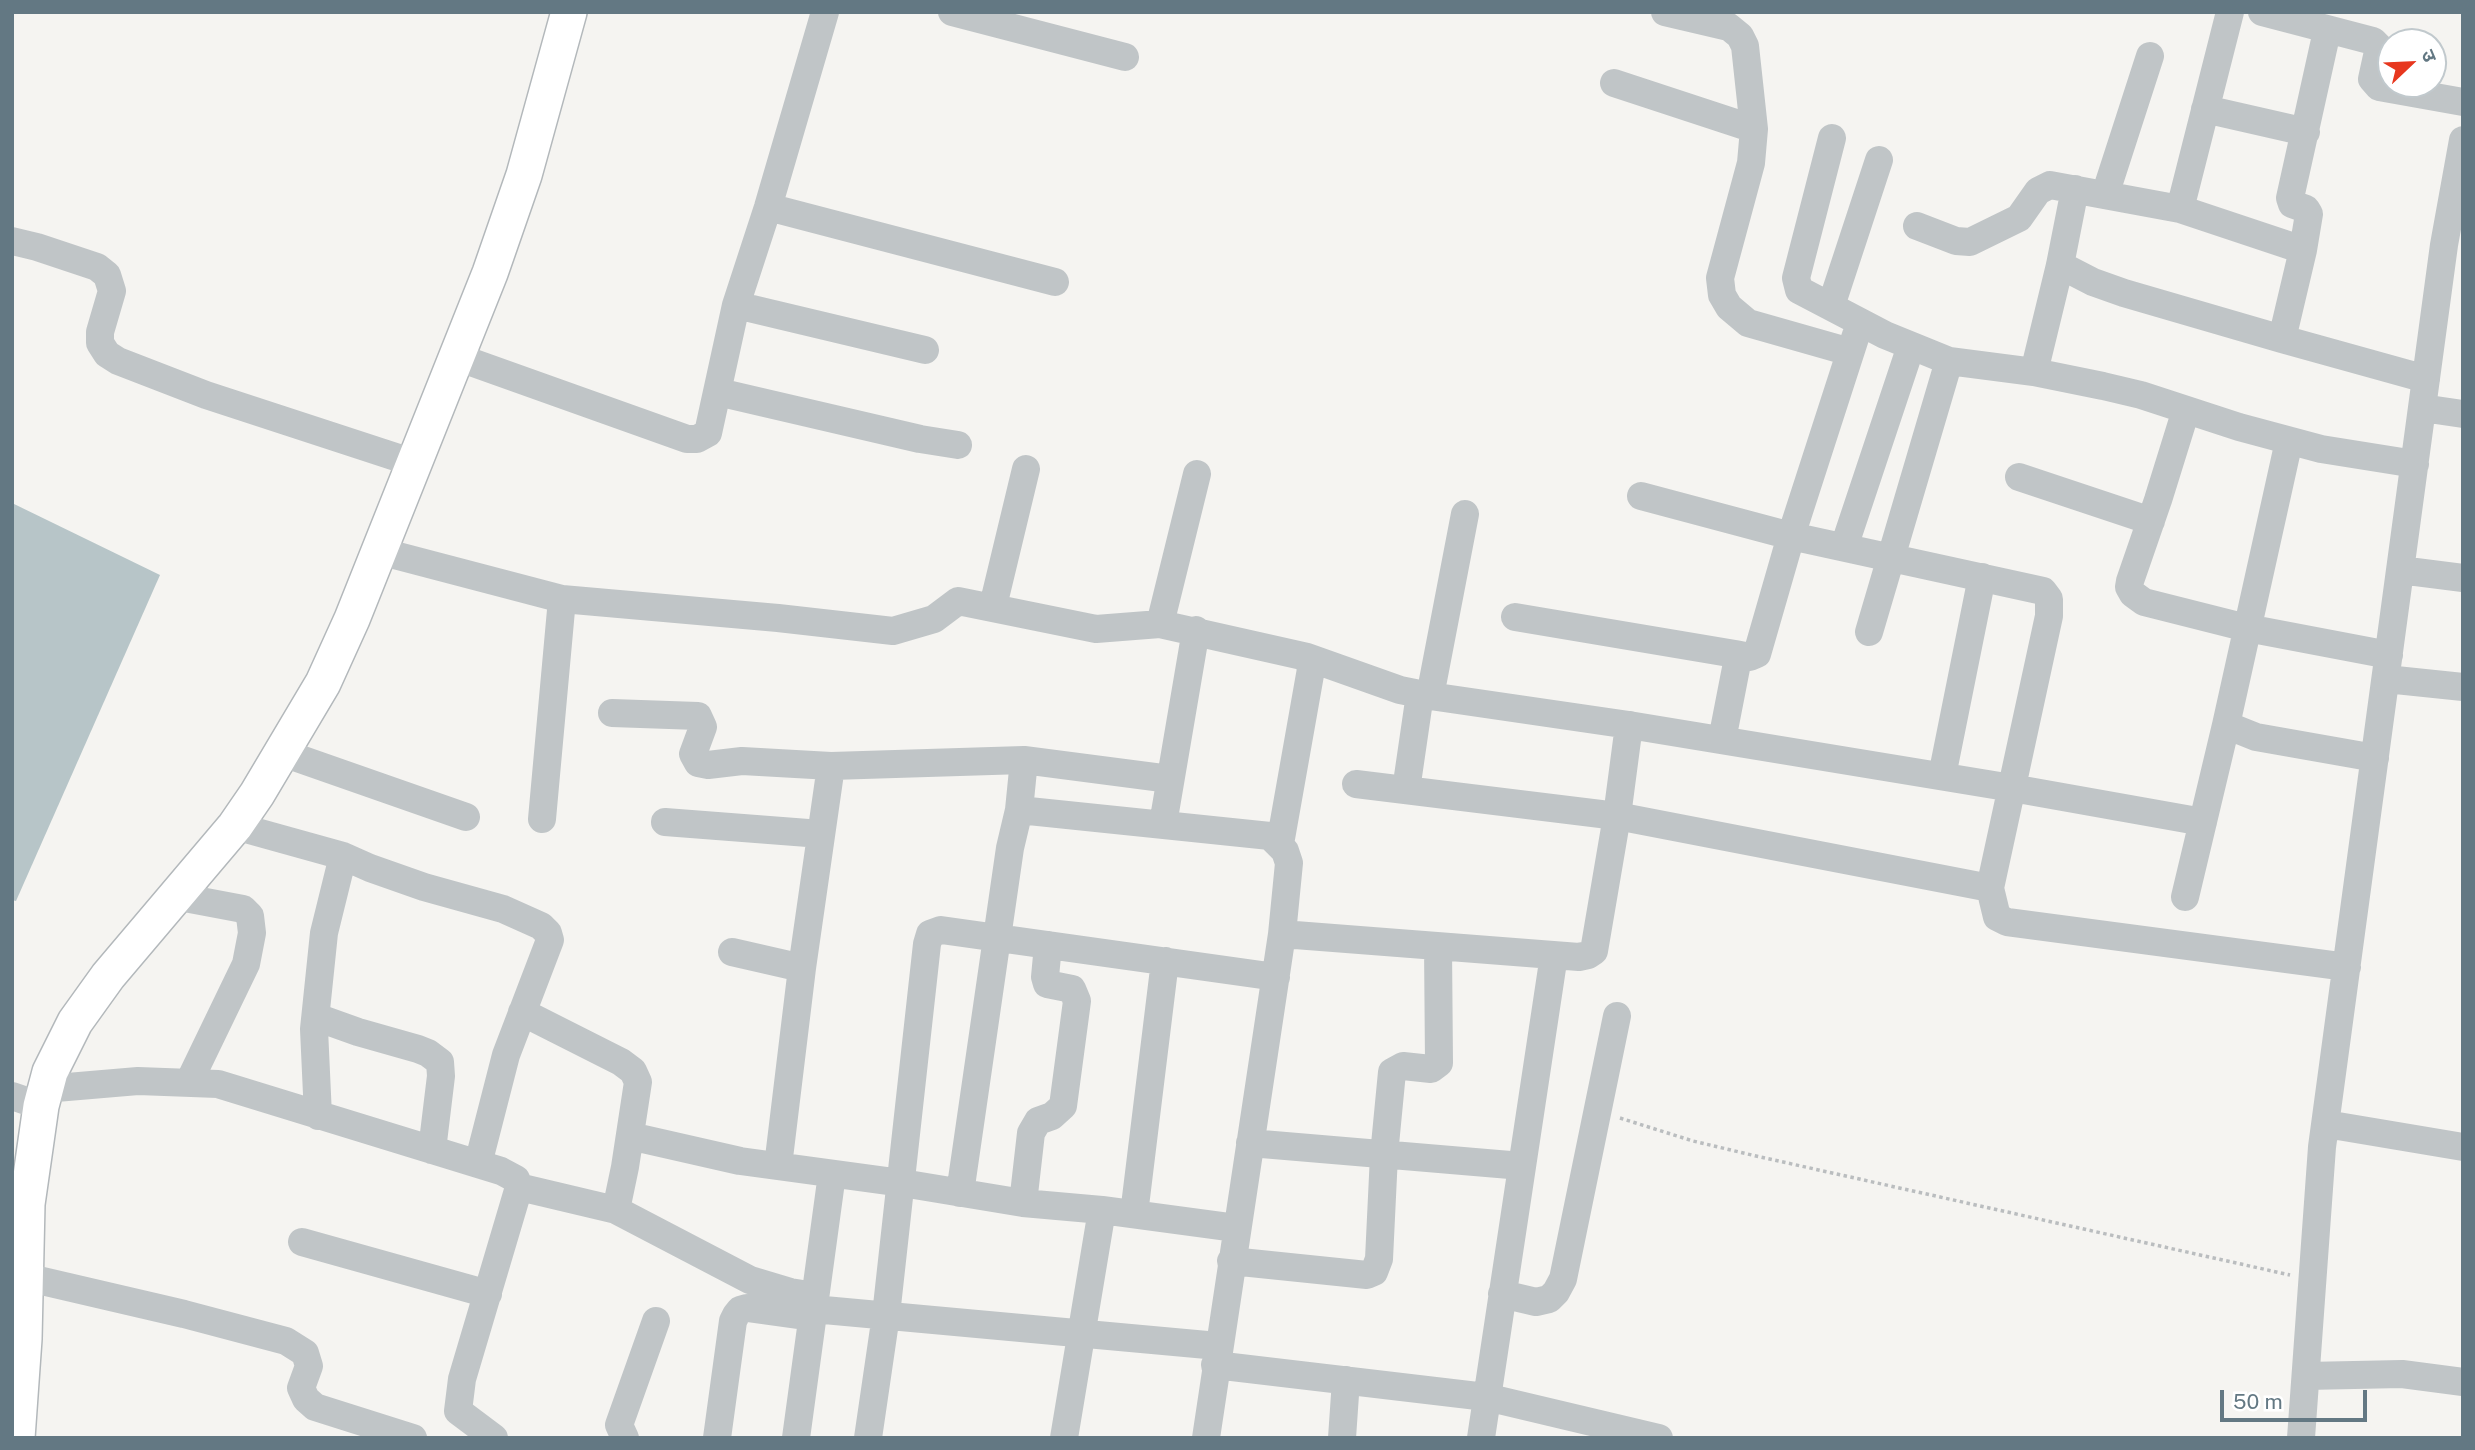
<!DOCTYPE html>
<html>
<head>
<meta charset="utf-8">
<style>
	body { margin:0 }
	#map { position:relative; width:2475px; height:1450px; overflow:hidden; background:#f5f4f1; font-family:"Public Sans","Noto Sans Devanagari",sans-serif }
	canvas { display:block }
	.frame { position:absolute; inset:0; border:14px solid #637883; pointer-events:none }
	.north { position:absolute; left:2377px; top:28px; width:70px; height:70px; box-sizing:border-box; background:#fff; border:2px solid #c1c9cd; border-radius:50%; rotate:67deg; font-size:19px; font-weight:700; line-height:28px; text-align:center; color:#637883 }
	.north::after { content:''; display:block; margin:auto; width:24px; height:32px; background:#e7371e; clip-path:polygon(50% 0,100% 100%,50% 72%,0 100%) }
	.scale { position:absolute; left:2220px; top:1390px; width:147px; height:32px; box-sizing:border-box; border:4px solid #637883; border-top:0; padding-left:9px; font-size:21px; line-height:24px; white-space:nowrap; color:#637883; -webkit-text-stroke:5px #fff; paint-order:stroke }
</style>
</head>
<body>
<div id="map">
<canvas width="2475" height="1450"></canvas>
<div class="frame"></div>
<div class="north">उ</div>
<div class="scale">50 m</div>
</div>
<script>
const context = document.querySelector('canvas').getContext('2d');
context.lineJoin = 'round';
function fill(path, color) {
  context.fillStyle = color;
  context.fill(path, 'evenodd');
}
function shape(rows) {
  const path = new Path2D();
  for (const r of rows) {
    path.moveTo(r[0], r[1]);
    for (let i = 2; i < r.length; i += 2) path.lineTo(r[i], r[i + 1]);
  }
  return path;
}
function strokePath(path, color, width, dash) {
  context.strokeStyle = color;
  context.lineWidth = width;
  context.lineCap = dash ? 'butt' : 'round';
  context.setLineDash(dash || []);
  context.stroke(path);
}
fill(shape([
	[12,503,160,575,16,901,12,900]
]), '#b7c5c8');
const major = shape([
	[17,1438,24,1339,27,1204,41,1106,50,1072,75,1022,108,976,235,826,257,794,323,683,352,619,490,273,524,175,569,12]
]);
strokePath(major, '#b3b8bb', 38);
strokePath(shape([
	[1620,1118,1693,1141,1756,1156,2290,1275]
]), '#babdbf', 3.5, [3.5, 3.5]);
strokePath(shape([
	[952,12,1125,57],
	[1665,12,1729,27,1740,36,1745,46,1754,129,1751,163,1720,278,1722,295,1729,307,1748,323,1850,352],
	[2262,12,2373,41,2379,47,2372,79,2379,87,2463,102],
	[1614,83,1754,129],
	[2205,109,2306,132],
	[1832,138,1796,278,1799,290,1885,335,1949,361,2034,372,2103,386,2141,395,2239,427,2321,449,2415,464],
	[2105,195,2150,56],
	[768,207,1055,282],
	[2180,209,2230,12],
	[1917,226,1956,241,1970,242,2019,218,2038,191,2050,185,2180,209,2303,250,2282,339],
	[12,241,37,247,97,267,107,275,112,291,100,332,100,343,107,354,118,361,206,395,414,463],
	[2303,250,2309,214,2306,209,2292,204,2290,198,2327,31],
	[2060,265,2093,282,2124,293,2282,339,2426,379],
	[736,305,925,350],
	[1831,306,1879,160],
	[457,357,687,439,697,439,708,433,736,305,768,207,825,12],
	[2034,372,2060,265,2075,189],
	[718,392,920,439,958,445],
	[2422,408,2463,414],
	[2186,410,2158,500,2130,581,2129,587,2133,594,2144,602,2247,628,2389,655],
	[2289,441,2226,725,2256,737,2375,758],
	[2019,477,2151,521],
	[1641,496,1791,536,2043,591,2049,599,2049,616,1990,888,1997,917,2007,922,2347,967],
	[1844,547,1911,346],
	[379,551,562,599,778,618,893,631,934,619,958,601,1096,629,1160,624,1307,657,1400,690,1430,696,1629,725,2012,788,2203,822],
	[2400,570,2463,578],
	[993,606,1026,469],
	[1515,617,1735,654,1737,663,1722,740],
	[1160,624,1197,474],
	[1869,632,1949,361],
	[1735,654,1750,657,1757,654,1791,536,1856,335],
	[2386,679,2463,687],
	[1430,696,1465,514],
	[612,713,698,716,703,727,693,754,698,763,708,765,742,761,831,766,1024,760,1170,779],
	[283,753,466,817],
	[1024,760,1019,810,1270,836,1285,851,1289,863,1282,934,1206,1438],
	[1942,776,1982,577],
	[1356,784,1617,816,1990,888],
	[1406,790,1420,694],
	[542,819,562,599],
	[665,822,821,834],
	[1163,824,1196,630],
	[235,826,343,856,370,868,424,887,503,909,541,926,548,933,550,940,506,1055,478,1164],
	[1280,844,1311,669,1307,657],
	[174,896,243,909,250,916,252,933,246,964,189,1082],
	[2185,897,2226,725],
	[1282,934,1579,957,1588,955,1594,951,1617,816,1629,725],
	[732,952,802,968,778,1166],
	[802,968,831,766],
	[522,1012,621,1062,633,1071,638,1082,625,1167,616,1210],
	[316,1017,358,1032,418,1049,428,1053,440,1062,441,1076,432,1150],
	[44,1089,138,1081,218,1084,501,1171,516,1179,519,1187,462,1379,458,1411,494,1438],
	[12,1096,41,1106],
	[318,1116,314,1029,324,933,343,856],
	[2326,1124,2463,1147],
	[630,1136,740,1161,902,1183,1023,1203,1102,1210,1236,1228],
	[1250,1143,1522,1166],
	[519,1187,616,1210,750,1280,790,1292,815,1296],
	[960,1193,1010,848,1019,810],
	[1023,1203,1031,1133,1038,1121,1052,1116,1063,1106,1077,1001,1072,989,1047,984,1045,977,1048,945],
	[1134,1214,1165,961],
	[302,1242,488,1294],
	[1231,1261,1367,1275,1374,1272,1379,1259,1384,1155,1392,1072,1403,1066,1431,1069,1439,1063,1438,946],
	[25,1277,184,1314,286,1341,305,1353,309,1366,301,1388,306,1399,315,1407,413,1438],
	[1502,1294,1536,1302,1549,1299,1556,1292,1563,1279,1617,1016],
	[813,1309,1218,1346],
	[1215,1365,1486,1397,1659,1438],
	[2306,1376,2402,1374,2463,1382],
	[625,1438,619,1425,656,1321],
	[717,1438,733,1321,736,1315,740,1310,747,1308,812,1317],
	[796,1438,832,1174],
	[868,1438,886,1315,927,944,930,934,941,930,1276,977],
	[1064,1438,1102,1210],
	[1342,1438,1346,1380],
	[1481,1438,1554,955],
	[2301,1438,2322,1147,2444,245,2463,140]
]), '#c0c5c7', 28);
strokePath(major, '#fff', 35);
</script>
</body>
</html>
